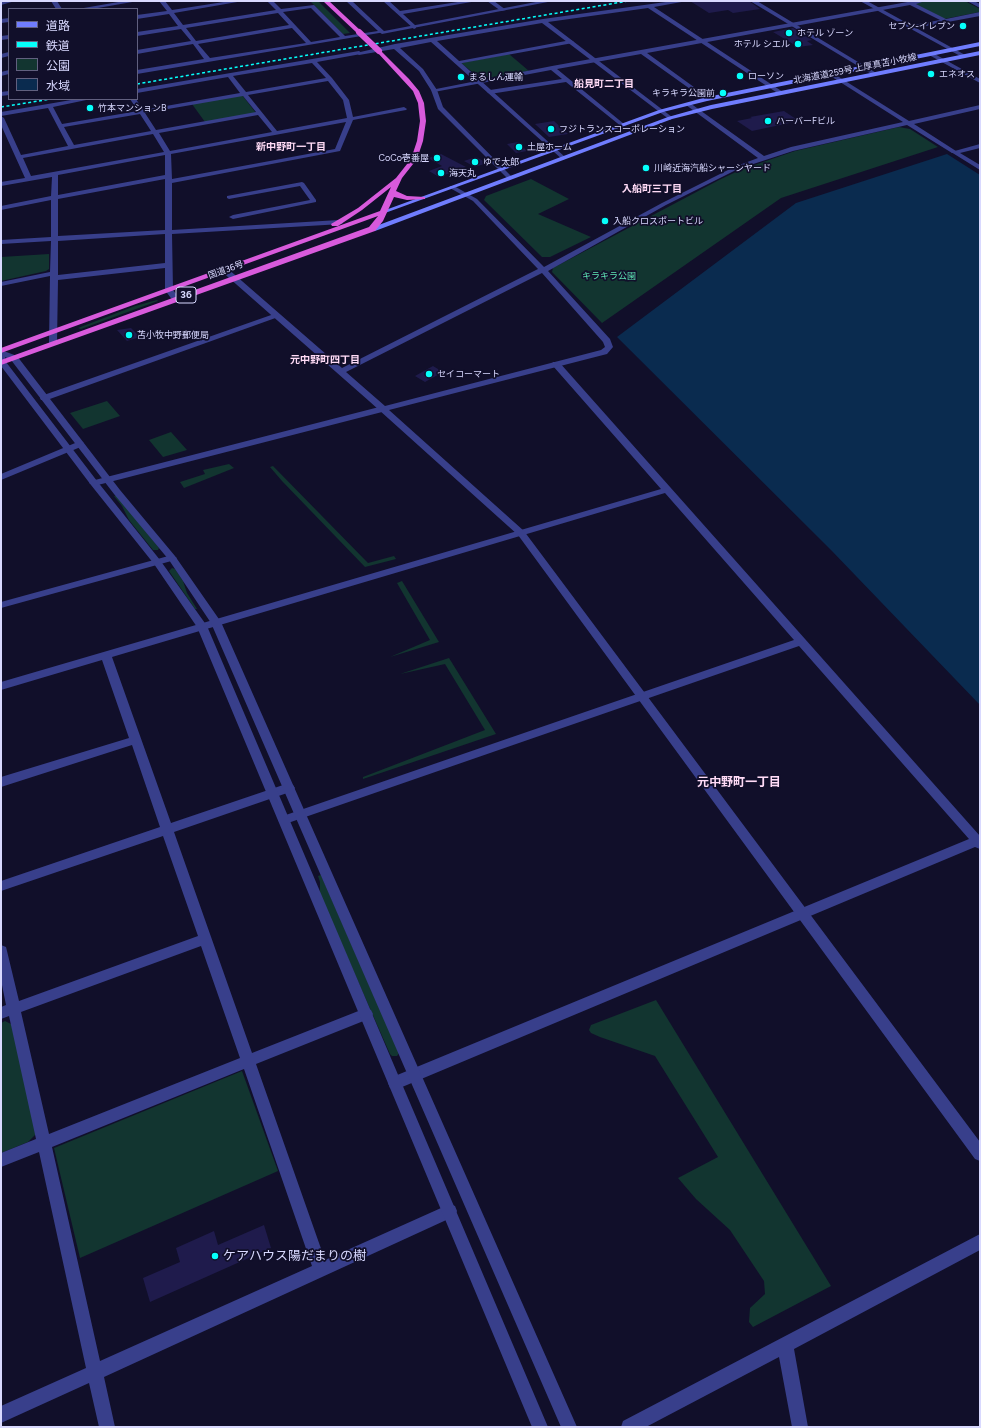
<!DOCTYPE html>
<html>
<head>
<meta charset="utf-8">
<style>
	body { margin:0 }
	#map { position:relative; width:981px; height:1428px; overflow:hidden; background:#110f2a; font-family:Figtree,"Noto Sans JP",sans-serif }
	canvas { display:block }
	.frame { position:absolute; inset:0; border:2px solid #d9d9ff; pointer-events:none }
	.legend { position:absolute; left:8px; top:8px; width:130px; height:92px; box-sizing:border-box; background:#110f2a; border:1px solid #61607f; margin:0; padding:5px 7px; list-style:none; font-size:12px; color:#d9d9ff }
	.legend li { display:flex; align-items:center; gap:8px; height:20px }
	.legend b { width:20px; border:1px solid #61607f }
</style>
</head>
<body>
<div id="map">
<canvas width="981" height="1428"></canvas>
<div class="frame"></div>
<ul class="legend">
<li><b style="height:5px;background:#707dff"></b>道路</li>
<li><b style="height:5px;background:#05fffb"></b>鉄道</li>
<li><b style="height:11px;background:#123530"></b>公園</li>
<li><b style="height:11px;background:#0a2b4f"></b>水域</li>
</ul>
</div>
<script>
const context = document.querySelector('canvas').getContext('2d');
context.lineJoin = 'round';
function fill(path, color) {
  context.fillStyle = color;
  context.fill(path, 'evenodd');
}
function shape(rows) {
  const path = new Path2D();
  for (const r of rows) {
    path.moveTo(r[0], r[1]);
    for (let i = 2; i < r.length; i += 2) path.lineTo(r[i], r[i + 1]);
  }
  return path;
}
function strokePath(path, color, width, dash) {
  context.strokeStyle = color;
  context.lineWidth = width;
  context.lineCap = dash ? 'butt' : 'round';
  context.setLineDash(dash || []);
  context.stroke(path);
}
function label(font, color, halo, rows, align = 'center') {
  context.font = font + ' Figtree,"Noto Sans JP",sans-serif';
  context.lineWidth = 3.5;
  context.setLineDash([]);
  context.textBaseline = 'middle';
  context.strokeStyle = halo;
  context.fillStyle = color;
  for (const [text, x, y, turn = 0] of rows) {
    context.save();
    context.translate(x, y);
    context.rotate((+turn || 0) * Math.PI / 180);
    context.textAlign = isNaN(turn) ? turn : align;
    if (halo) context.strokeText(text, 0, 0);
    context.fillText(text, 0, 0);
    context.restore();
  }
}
fill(shape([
	[310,1,318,1,350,33,343,34],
	[927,1,965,1,980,9,980,12,944,19,914,3],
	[509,54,529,71,481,79,461,63],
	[242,95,256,113,205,122,192,104],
	[899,127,910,129,938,147,781,198,602,323,552,272,553,268,719,180,740,170,795,151],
	[531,179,569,199,538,214,591,237,550,257,542,257,484,200,486,196],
	[49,254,49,269,46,271,1,281,1,257],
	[157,300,158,301,81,329,78,328,135,306],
	[107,401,120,416,83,429,70,413],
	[171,432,187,450,163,457,149,440],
	[229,464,234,468,184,488,180,482,205,474,203,470],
	[273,466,368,563,394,556,396,559,365,567,282,481,270,467],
	[117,495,159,548,158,550,153,550,129,520,122,506,114,496],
	[172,568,175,569,183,581,187,593,197,609,195,609,169,571],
	[402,581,439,642,390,657,430,640,397,583],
	[449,658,496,734,363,779,363,777,485,730,445,664,400,674],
	[321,875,399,1053,397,1056,392,1056,390,1054,320,895,320,882,318,876],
	[656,1000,831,1286,753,1327,749,1322,750,1308,765,1294,764,1281,730,1230,696,1199,678,1178,718,1157,655,1056,600,1037,591,1033,589,1030,591,1025],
	[5,1021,15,1026,36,1134,28,1142,1,1153,1,1023],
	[242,1071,278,1171,80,1258,54,1148]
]), '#123530');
fill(shape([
	[947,154,980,175,980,705,831,550,617,337,796,203]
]), '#0a2b4f');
fill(shape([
	[690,1,749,1,760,9,733,13,728,10,709,13],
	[793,28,812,40,807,41,813,45,798,47,773,32],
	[784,111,799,121,752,131,737,121,752,118,750,117],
	[554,121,568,134,549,137,535,124],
	[518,142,527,151,516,153,507,144],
	[441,154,466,167,439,177,429,171,442,166,428,158],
	[476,157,487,163,475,167,464,161],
	[131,328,140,337,127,341,117,330],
	[433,366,443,372,425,382,415,376],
	[264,1225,271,1248,150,1302,143,1278,180,1262,176,1248,214,1231,218,1245]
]), '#1f1b4c');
fill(shape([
	[51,1,57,1,62,9,56,9,51,1],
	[124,1,138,1,92,9,78,9,124,1],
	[159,1,165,1,172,10,230,1,243,1,174,13,183,25,276,10,267,1,273,1,281,9,314,5,345,36,378,31,346,1,352,1,385,32,137,74,137,70,204,59,193,44,137,54,137,50,191,41,181,29,137,36,137,32,178,26,169,14,137,19,137,15,167,11,159,1],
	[311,8,340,37,311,42,283,12,311,8],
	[278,13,289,25,196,41,186,28,278,13],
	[292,28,306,43,210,58,198,44,292,28],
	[383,1,389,1,400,11,464,1,477,1,403,14,416,26,416,28,414,29,383,1],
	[487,1,494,1,506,10,501,11,487,1],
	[913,1,925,1,916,4,946,19,980,12,980,16,910,29,907,27,908,26,940,20,910,5,647,53,709,98,709,100,707,101,641,54,557,69,624,124,624,126,622,127,566,82,490,94,487,92,490,90,562,79,551,70,434,92,431,90,552,66,913,1],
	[967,1,974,1,980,4,980,8,967,1],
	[9,18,9,22,1,23,1,19,9,18],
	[9,35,9,39,1,40,1,36,9,35],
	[571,40,574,42,573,43,457,64,454,62,571,40],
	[359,51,362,53,361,54,317,62,332,78,349,100,353,117,404,107,407,109,406,110,353,120,340,151,172,183,172,230,339,220,343,222,342,224,172,234,173,290,180,299,176,301,173,301,165,290,165,268,58,280,57,343,53,345,49,343,50,276,1,286,1,282,50,272,51,241,1,244,1,240,51,237,51,200,1,210,1,206,51,196,52,177,1,186,1,182,25,178,1,125,1,116,4,118,21,155,68,146,48,108,1,116,1,112,77,99,91,99,53,107,62,124,138,111,130,99,136,99,143,110,240,93,228,77,137,93,137,89,359,51],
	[312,63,326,78,246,92,233,76,312,63],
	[328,81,343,100,347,118,277,131,248,95,328,81],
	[243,96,256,112,156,130,145,113,243,96],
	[140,114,151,131,74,145,64,127,140,114],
	[258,115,272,132,170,151,159,133,258,115],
	[346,122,335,149,172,179,171,154,346,122],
	[153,134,164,152,31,176,23,158,153,134],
	[165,155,165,175,58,195,58,175,165,155],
	[165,179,165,230,58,236,58,199,165,179],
	[165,234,165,263,58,275,58,241,165,234],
	[9,52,9,56,1,58,1,54,9,52],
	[9,70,9,74,1,76,1,72,9,70],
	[9,91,9,95,1,96,1,92,9,91],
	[980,144,980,148,960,153,980,165,980,170,951,152,980,144],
	[302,182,304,183,316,200,316,202,233,219,229,217,233,215,310,200,300,186,229,199,227,198,227,196,302,182],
	[274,314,277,314,281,316,47,400,41,400,40,398,41,396,274,314],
	[553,362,559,362,980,836,980,849,975,847,395,1090,390,1088,388,1083,390,1078,969,839,799,646,288,823,284,825,280,823,278,820,280,817,794,640,665,493,112,657,171,823,289,783,293,785,295,788,293,791,174,832,252,1053,366,1008,371,1010,373,1014,371,1018,256,1064,325,1260,450,1204,455,1206,457,1211,455,1216,104,1377,115,1427,99,1427,89,1383,1,1423,1,1406,86,1368,39,1152,1,1167,1,1153,36,1139,9,1016,1,1019,1,1007,6,1005,1,980,1,945,6,947,7,951,19,1001,198,936,163,836,1,891,1,881,160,827,132,745,1,787,1,777,129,738,102,660,1,690,1,682,661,489,553,366,552,364,553,362],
	[201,946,240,1058,49,1134,21,1012,201,946],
	[244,1069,312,1266,100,1361,52,1147,244,1069],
	[383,406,386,407,387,409,386,411,94,486,89,483,91,481,383,406],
	[80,441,83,442,84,444,83,446,1,480,1,474,80,441],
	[172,555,177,558,175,560,1,608,1,602,172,555],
	[980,1234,980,1250,794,1349,808,1427,792,1427,779,1357,646,1427,621,1427,623,1421,980,1234]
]), '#383f8b');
fill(shape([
	[1,1,15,1,1,5,1,1],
	[541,1,553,1,382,34,379,32,541,1],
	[673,1,687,1,654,7,783,92,783,94,779,94,648,8,548,22,672,117,673,118,670,120,542,23,437,41,565,157,566,158,563,160,431,42,400,48,423,69,437,90,443,107,511,176,511,178,509,179,507,178,438,109,431,90,419,71,394,49,359,55,356,53,395,44,543,19,673,1],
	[750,1,757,1,878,74,873,75,750,1],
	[860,1,867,1,967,56,962,57,860,1],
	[931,52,980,79,980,83,929,55,928,54,931,52],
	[831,72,909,121,980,105,980,109,914,124,956,151,956,153,952,153,907,125,793,151,738,169,666,205,548,271,610,339,613,347,607,354,389,410,524,531,980,1142,980,1161,975,1159,518,535,369,401,220,270,221,268,227,268,342,368,538,269,473,201,450,188,450,186,454,186,477,199,544,267,662,203,734,167,758,158,686,105,686,103,690,103,764,156,791,147,903,122,829,75,828,74,831,72],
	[542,273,603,342,605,347,601,350,385,406,346,372,542,273],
	[1,350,17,356,120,490,175,556,221,622,577,1427,561,1427,211,623,169,560,114,494,11,360,5,357,6,362,97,481,160,560,207,626,548,1427,532,1427,197,627,154,564,91,485,1,366,1,350]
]), '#383f8b');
fill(shape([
	[980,42,980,46,707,101,663,112,385,213,380,212,659,110,707,97,980,42],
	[980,51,980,55,712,109,672,119,375,231,372,231,368,229,668,117,711,105,980,51]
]), '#707dff');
fill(shape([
	[323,1,329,1,361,31,361,33,357,33,323,1],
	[379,49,409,79,419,91,424,103,426,121,423,141,417,159,402,178,396,191,407,196,425,197,425,199,407,200,394,197,383,221,375,231,1,365,1,360,369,227,378,216,1,353,1,348,380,211,391,187,362,210,338,226,332,226,331,224,358,208,396,178,411,159,417,141,420,121,418,103,413,91,377,52,377,50,379,49]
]), '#d85adc');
strokePath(shape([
	[137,84,628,1],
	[1,107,51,99]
]), '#05fffb', 1.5, [3, 2.5]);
strokePath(shape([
	[359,32,379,51]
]), '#d85adc', 6);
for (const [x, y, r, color] of [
	[963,26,4,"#05fffb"],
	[789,33,4,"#05fffb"],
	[798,44,4,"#05fffb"],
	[931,74,4,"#05fffb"],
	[740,76,4,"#05fffb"],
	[461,77,4,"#05fffb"],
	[723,93,4,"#05fffb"],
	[90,108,4,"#05fffb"],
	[768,121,4,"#05fffb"],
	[551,129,4,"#05fffb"],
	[519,147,4,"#05fffb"],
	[437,158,4,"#05fffb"],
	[475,162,4,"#05fffb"],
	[646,168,4,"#05fffb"],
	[441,173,4,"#05fffb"],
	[605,221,4,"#05fffb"],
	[129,335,4,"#05fffb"],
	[429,374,4,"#05fffb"],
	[215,1256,4,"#05fffb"]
]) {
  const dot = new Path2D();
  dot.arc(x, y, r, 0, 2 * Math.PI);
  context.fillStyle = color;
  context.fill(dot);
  strokePath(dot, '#110f2a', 1.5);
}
label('9px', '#d9d9ff', '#110f2a', [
	["セブン-イレブン",955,26,"right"],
	["ホテル ゾーン",797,33],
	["ホテル シエル",790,44,"right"],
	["エネオス",939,74],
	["ローソン",748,76],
	["まるしん運輸",469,77],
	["キラキラ公園前",715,93,"right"],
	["竹本マンションB",98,108],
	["ハーバーFビル",776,121],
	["フジトランスコーポレーション",559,129],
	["土屋ホーム",527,147],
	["CoCo壱番屋",429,158,"right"],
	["ゆで太郎",483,162],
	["川崎近海汽船シャーシヤード",654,168],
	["海天丸",449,173],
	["入船クロスポートビル",613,221],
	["苫小牧中野郵便局",137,335],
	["セイコーマート",437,374]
], 'left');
label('9px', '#d9d9ff', '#110f2a', [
	["北海道道259号 上厚真苫小牧線",855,69,-11],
	["国道36号",226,270,-20]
]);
label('9px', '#5ee6b4', '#110f2a', [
	["キラキラ公園",609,276]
]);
label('bold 10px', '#ffdbf6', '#110f2a', [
	["船見町二丁目",604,84],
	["新中野町一丁目",291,147],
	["入船町三丁目",652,189],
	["元中野町四丁目",325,360]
]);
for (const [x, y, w] of [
	[186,295,20]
]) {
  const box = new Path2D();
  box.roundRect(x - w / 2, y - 8, w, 16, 3);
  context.fillStyle = '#110f2a';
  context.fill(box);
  strokePath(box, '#d9d9ff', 1);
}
label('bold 10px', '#d9d9ff', null, [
	["36",186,295]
]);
label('bold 12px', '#ffdbf6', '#110f2a', [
	["元中野町一丁目",739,782]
]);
label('13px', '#d9d9ff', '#110f2a', [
	["ケアハウス陽だまりの樹",223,1256]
], 'left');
</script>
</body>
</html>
